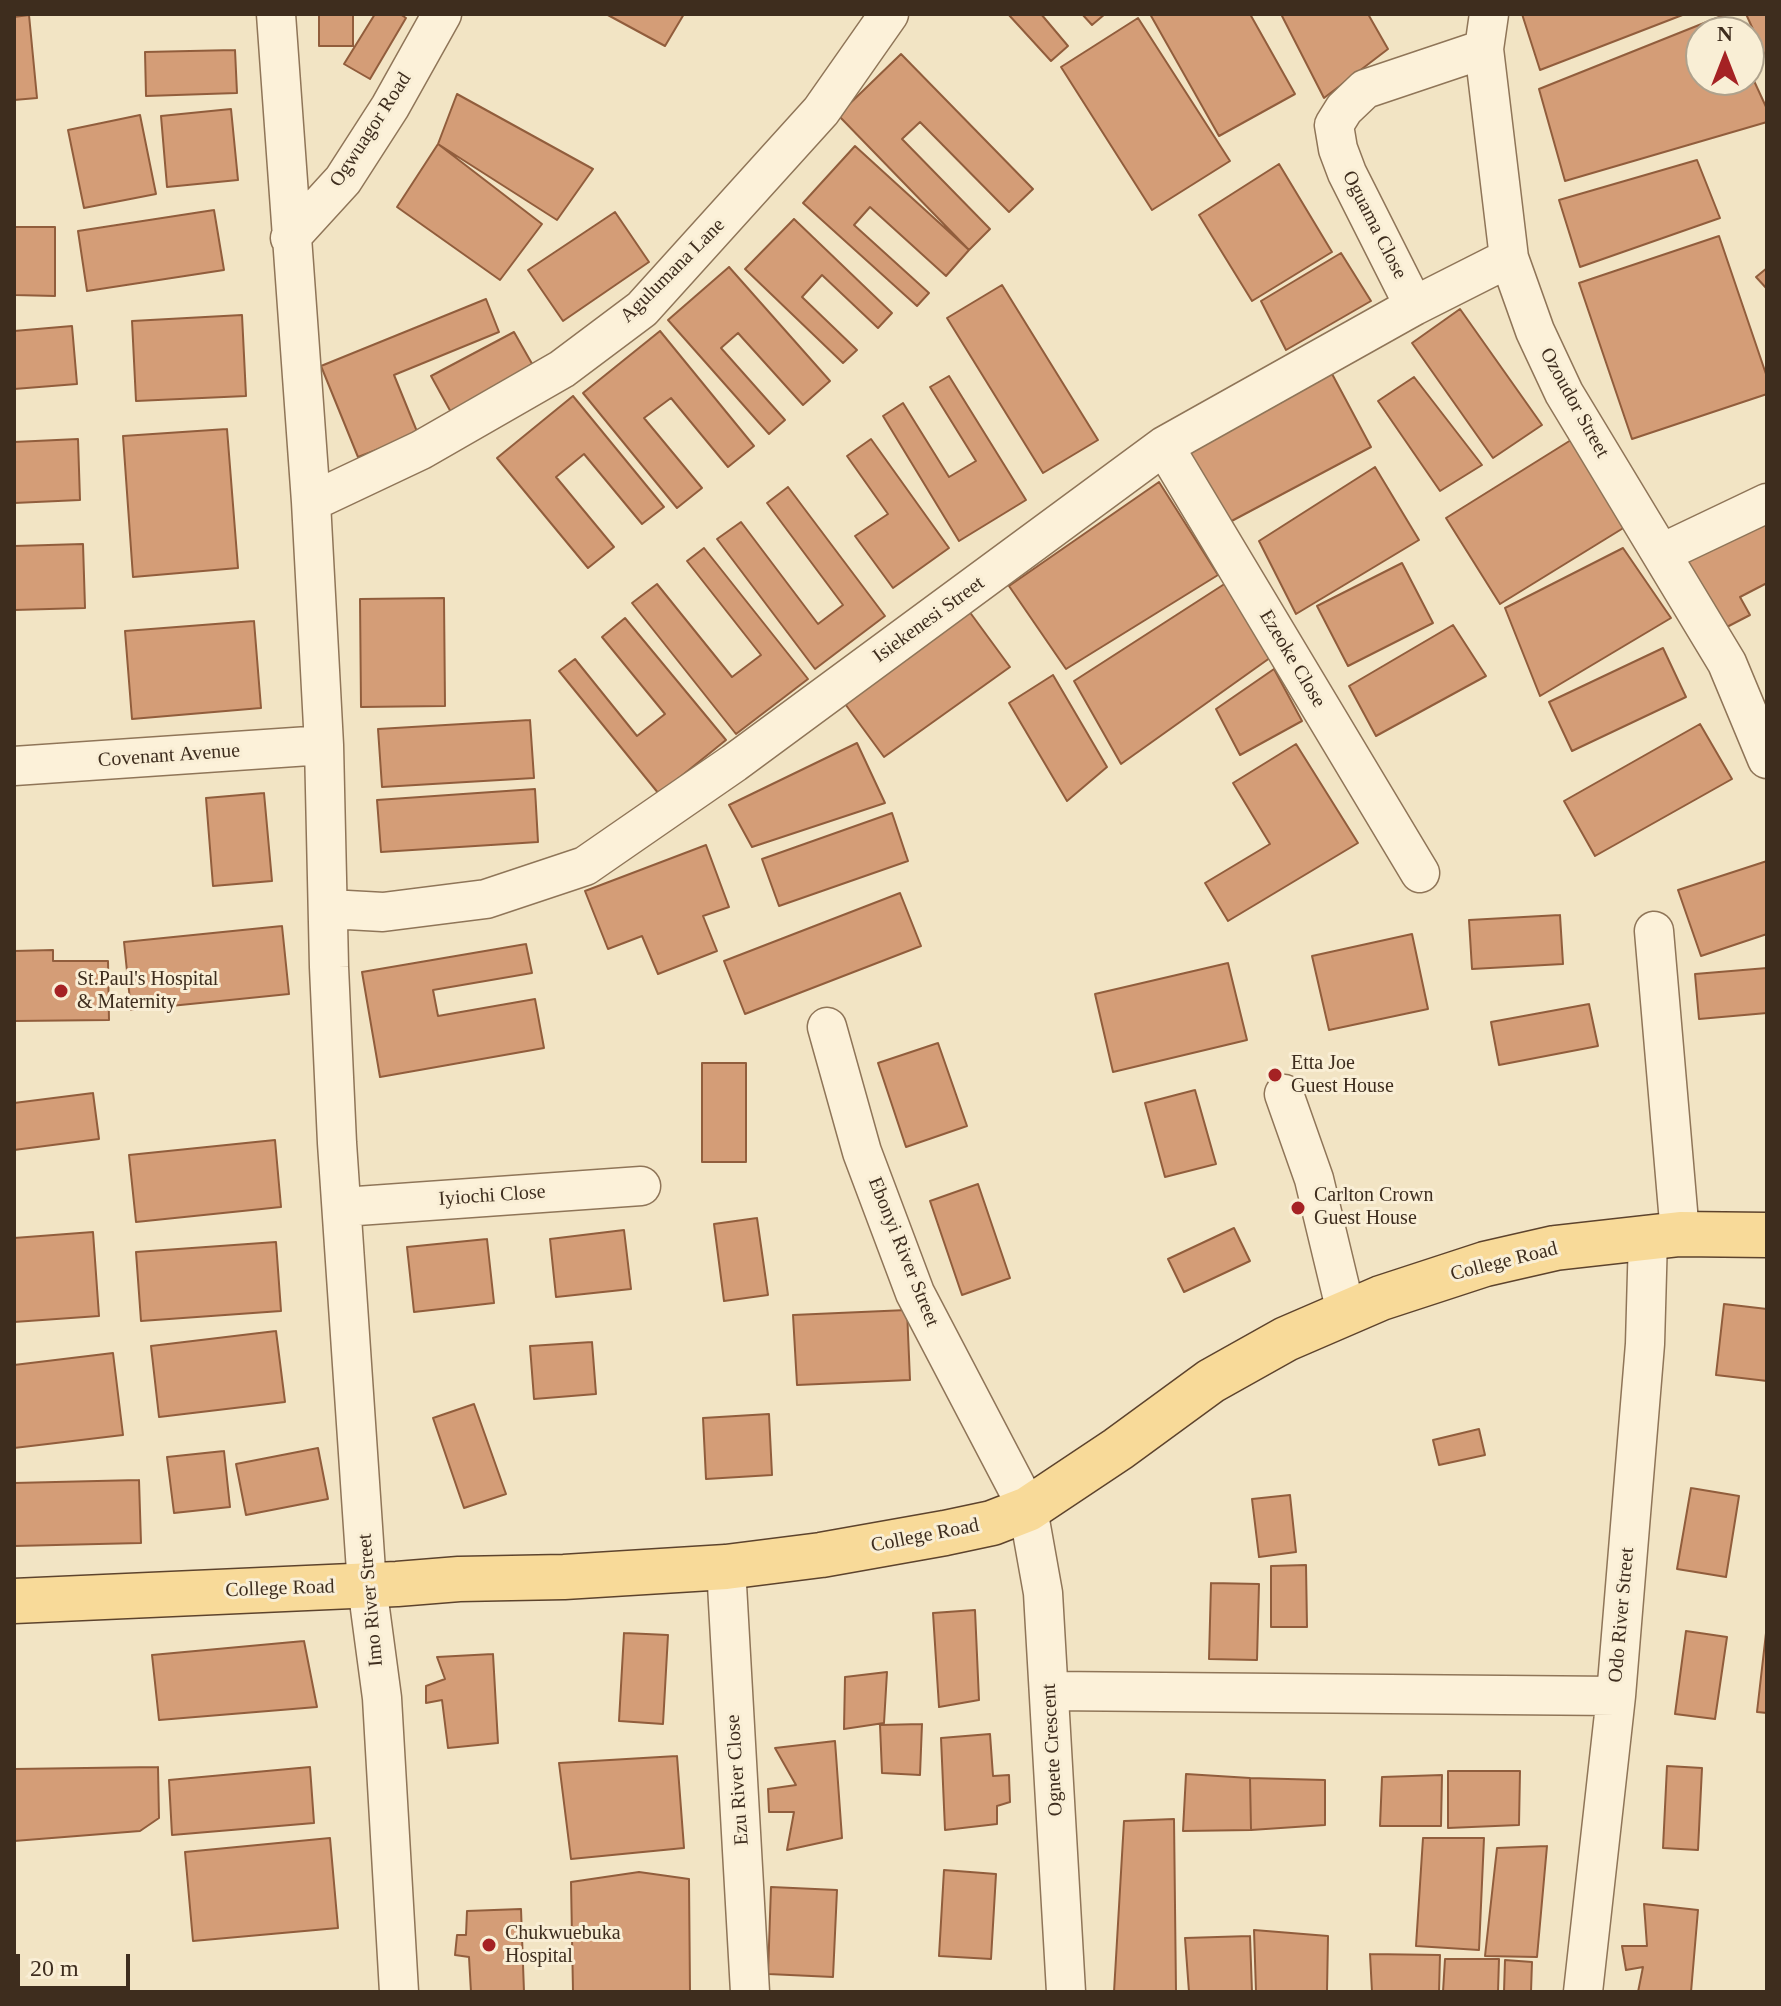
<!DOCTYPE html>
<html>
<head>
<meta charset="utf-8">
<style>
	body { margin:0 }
	#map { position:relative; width:1781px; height:2006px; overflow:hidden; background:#f2e4c4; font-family:"Times New Roman",serif }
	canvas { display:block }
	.frame { position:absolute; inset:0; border:16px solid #3e2d1e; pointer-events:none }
	.north { position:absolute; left:1685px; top:16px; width:80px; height:80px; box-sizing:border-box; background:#f9eed5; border:2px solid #aea18c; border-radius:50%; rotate:0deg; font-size:22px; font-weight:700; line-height:32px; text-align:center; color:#3e2d1e }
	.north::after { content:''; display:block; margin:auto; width:28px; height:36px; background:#a52224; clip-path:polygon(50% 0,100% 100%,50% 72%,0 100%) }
	.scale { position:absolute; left:16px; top:1954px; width:114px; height:36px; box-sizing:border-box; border:4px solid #3e2d1e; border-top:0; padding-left:10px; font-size:24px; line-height:28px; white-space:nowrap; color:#3e2d1e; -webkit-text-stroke:6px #f9eed5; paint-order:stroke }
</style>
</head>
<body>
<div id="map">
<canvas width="1781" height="2006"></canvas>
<div class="frame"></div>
<div class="north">N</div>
<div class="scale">20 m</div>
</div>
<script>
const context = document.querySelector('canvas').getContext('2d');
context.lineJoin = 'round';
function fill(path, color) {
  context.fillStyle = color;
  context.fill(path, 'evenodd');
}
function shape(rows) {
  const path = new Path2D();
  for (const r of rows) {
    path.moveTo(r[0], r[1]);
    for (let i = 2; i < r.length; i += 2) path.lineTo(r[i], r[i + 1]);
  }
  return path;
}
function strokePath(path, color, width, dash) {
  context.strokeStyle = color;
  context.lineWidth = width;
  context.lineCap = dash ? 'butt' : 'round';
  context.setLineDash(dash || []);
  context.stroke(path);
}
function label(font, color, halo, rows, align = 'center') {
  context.font = font + ' "Times New Roman",serif';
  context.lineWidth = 6;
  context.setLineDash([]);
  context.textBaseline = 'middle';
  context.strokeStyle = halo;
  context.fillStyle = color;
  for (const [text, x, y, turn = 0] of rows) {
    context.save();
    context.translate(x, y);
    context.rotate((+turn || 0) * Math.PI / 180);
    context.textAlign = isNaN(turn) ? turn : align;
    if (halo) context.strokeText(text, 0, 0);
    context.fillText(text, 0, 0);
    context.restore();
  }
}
const building = shape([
	[319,14,353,14,353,46,319,46,319,14],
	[375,14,400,14,406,18,370,79,344,64,375,14],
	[606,14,684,14,665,46,606,14],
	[1008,14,1041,14,1068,46,1051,61,1008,14],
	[1082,14,1105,14,1092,25,1082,14],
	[1150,14,1250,14,1295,94,1219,136,1150,14],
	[1281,14,1368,14,1388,49,1324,98,1281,14],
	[1522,14,1685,14,1540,70,1522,14],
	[1746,14,1767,14,1767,60,1746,14],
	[29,15,37,98,14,100,14,17,29,15],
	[1724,15,1731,32,1701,32,1701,80,1749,80,1749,70,1767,109,1767,122,1565,181,1539,89,1724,15],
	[1138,18,1230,161,1152,210,1061,67,1138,18],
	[235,50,237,93,146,96,145,52,235,50],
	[901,54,1033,189,1009,212,920,122,902,139,990,229,969,250,838,115,901,54],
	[457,94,593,169,557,220,438,144,457,94],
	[231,109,238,180,167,187,161,116,231,109],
	[140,115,156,194,84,208,68,130,140,115],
	[438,144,542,224,500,280,397,207,438,144],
	[855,146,969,250,946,276,870,207,854,225,929,293,917,306,803,203,855,146],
	[1697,160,1720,218,1580,267,1559,200,1697,160],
	[1279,164,1332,252,1252,301,1199,215,1279,164],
	[214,210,224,270,87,291,78,231,214,210],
	[615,212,649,262,563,321,528,270,615,212],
	[794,219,892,313,878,328,822,275,802,297,857,350,843,363,745,269,794,219],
	[14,227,55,227,55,296,14,295,14,227],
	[1719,236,1767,377,1767,394,1632,439,1579,283,1719,236],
	[1341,253,1371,301,1286,350,1261,301,1341,253],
	[729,267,830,381,803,405,738,333,721,348,785,420,769,434,668,320,729,267],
	[1767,268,1767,289,1756,277,1767,268],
	[1002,285,1098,440,1043,473,947,318,1002,285],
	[486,299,499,332,394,375,418,434,358,457,321,366,486,299],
	[1460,309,1542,425,1493,458,1412,343,1460,309],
	[242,315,246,396,136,401,132,321,242,315],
	[72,326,77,384,14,389,14,331,72,326],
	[660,331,754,446,728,467,671,398,644,418,702,488,677,508,583,393,660,331],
	[514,332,535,369,452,414,431,376,514,332],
	[1331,372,1371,447,1226,524,1185,449,1331,372],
	[949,376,1026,500,959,541,883,416,903,403,949,477,976,461,930,387,949,376],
	[1414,377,1482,465,1440,491,1378,401,1414,377],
	[573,396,664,507,642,524,584,454,556,477,614,547,588,568,497,458,573,396],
	[227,429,238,568,133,577,123,436,227,429],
	[78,439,80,500,14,503,14,442,78,439],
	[871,439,949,548,893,588,855,536,888,514,847,456,871,439],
	[1571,440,1625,527,1500,604,1446,518,1571,440],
	[1375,467,1419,540,1296,614,1259,541,1375,467],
	[1159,482,1218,575,1066,669,1009,586,1159,482],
	[788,487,885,616,815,669,717,539,741,522,818,624,843,605,767,503,788,487],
	[1767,520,1767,583,1740,597,1750,615,1723,629,1687,561,1767,520],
	[83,544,85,608,14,610,14,546,83,544],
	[704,548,808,679,736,734,632,603,657,584,732,677,761,655,687,561,704,548],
	[1623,548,1671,618,1540,696,1505,608,1623,548],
	[1402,563,1433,623,1348,666,1317,606,1402,563],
	[1226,583,1274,655,1121,764,1074,681,1226,583],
	[444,598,445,706,361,707,360,599,444,598],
	[966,607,1010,667,884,757,840,697,966,607],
	[625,618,726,740,659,794,559,671,575,659,637,736,665,714,602,637,625,618],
	[254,621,261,708,132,719,125,631,254,621],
	[1453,625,1486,676,1376,736,1349,686,1453,625],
	[1663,648,1686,697,1572,751,1549,702,1663,648],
	[1274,669,1302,721,1240,755,1216,709,1274,669],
	[1053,675,1107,767,1067,801,1009,703,1053,675],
	[530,720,534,778,382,787,378,729,530,720],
	[1700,724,1732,779,1595,856,1564,801,1700,724],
	[857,743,885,803,752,847,729,805,857,743],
	[1296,744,1358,843,1228,921,1205,883,1270,844,1233,783,1296,744],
	[535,789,538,842,381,852,377,800,535,789],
	[264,793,272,881,213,886,206,798,264,793],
	[892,813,908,861,779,906,762,859,892,813],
	[706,845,729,907,703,916,717,951,658,974,642,936,608,949,585,891,706,845],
	[1767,861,1767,934,1701,956,1678,890,1767,861],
	[900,893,921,946,745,1014,724,961,900,893],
	[1560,915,1563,964,1472,969,1469,920,1560,915],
	[282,926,289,994,131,1010,124,942,282,926],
	[1412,934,1428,1009,1329,1030,1312,956,1412,934],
	[526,944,532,973,433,990,438,1016,535,999,544,1048,380,1077,362,972,526,944],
	[53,950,53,961,108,961,109,1020,14,1021,14,951,53,950],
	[1228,963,1247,1040,1113,1072,1095,994,1228,963],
	[1767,968,1767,1013,1699,1019,1695,974,1767,968],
	[1589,1004,1598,1046,1499,1065,1491,1022,1589,1004],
	[938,1043,967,1126,906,1147,878,1063,938,1043],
	[702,1063,746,1063,746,1162,702,1162,702,1063],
	[1195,1090,1216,1164,1165,1177,1145,1103,1195,1090],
	[93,1093,99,1139,14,1150,14,1103,93,1093],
	[275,1140,281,1207,136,1222,129,1155,275,1140],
	[978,1184,1010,1278,962,1295,930,1201,978,1184],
	[757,1218,768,1295,724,1301,714,1224,757,1218],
	[1234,1228,1250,1261,1184,1292,1168,1259,1234,1228],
	[624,1230,631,1289,556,1297,550,1239,624,1230],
	[93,1232,99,1316,14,1322,14,1238,93,1232],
	[487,1239,494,1303,414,1312,407,1247,487,1239],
	[276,1242,281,1311,141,1321,136,1252,276,1242],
	[1724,1304,1767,1309,1767,1381,1716,1375,1724,1304],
	[907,1310,910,1380,797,1385,793,1315,907,1310],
	[276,1331,285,1402,159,1417,151,1346,276,1331],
	[592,1342,596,1394,534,1399,530,1346,592,1342],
	[113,1353,123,1435,14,1448,14,1365,113,1353],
	[474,1404,506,1494,464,1508,433,1418,474,1404],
	[769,1414,772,1475,706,1479,703,1418,769,1414],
	[1479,1429,1485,1455,1439,1465,1433,1440,1479,1429],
	[318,1448,328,1499,246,1515,236,1464,318,1448],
	[224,1451,230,1507,174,1513,167,1457,224,1451],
	[139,1480,141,1543,14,1546,14,1483,139,1480],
	[1691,1488,1739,1496,1726,1577,1677,1569,1691,1488],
	[1290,1495,1296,1552,1259,1557,1252,1499,1290,1495],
	[1306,1565,1307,1627,1271,1627,1271,1566,1306,1565],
	[1211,1583,1259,1584,1257,1660,1209,1659,1211,1583],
	[975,1610,979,1700,939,1707,933,1613,975,1610],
	[1686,1631,1727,1637,1715,1719,1675,1714,1686,1631],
	[624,1633,668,1635,663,1724,619,1721,624,1633],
	[1766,1633,1767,1633,1767,1713,1757,1712,1766,1633],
	[304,1641,317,1707,159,1720,152,1655,304,1641],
	[493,1654,498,1743,448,1748,442,1700,426,1703,426,1686,445,1679,437,1657,493,1654],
	[887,1672,884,1723,844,1729,845,1677,887,1672],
	[922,1724,920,1775,882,1773,880,1725,922,1724],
	[990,1734,993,1776,1009,1775,1010,1802,997,1806,997,1824,945,1830,941,1738,990,1734],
	[835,1741,842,1838,787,1850,794,1812,769,1812,768,1789,796,1785,775,1748,835,1741],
	[677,1756,684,1848,571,1859,559,1763,677,1756],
	[1667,1766,1702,1768,1698,1850,1663,1848,1667,1766],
	[158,1767,159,1818,140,1831,14,1841,14,1769,158,1767],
	[310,1767,314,1823,172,1835,169,1780,310,1767],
	[1448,1771,1520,1771,1519,1825,1448,1828,1448,1771],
	[1186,1774,1250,1778,1251,1830,1183,1831,1186,1774],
	[1442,1775,1441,1826,1380,1826,1382,1777,1442,1775],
	[1250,1778,1325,1780,1325,1825,1251,1830,1250,1778],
	[1174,1819,1176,1992,1114,1992,1124,1821,1174,1819],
	[330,1838,338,1928,193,1941,185,1852,330,1838],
	[1423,1838,1484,1838,1479,1950,1416,1946,1423,1838],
	[1547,1846,1537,1957,1485,1956,1497,1848,1547,1846],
	[944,1870,996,1874,991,1959,939,1956,944,1870],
	[639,1872,689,1879,690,1992,573,1992,571,1882,639,1872],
	[771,1887,837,1890,833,1977,768,1974,771,1887],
	[1644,1904,1698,1910,1691,1992,1638,1992,1643,1967,1626,1970,1622,1946,1647,1946,1644,1904],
	[521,1909,524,1992,471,1992,469,1957,455,1955,457,1935,466,1935,467,1911,521,1909],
	[1254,1930,1328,1936,1327,1992,1256,1992,1254,1930],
	[1250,1936,1252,1992,1189,1992,1185,1938,1250,1936],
	[1370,1954,1440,1955,1439,1992,1372,1992,1370,1954],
	[1445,1959,1499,1959,1498,1992,1443,1992,1445,1959],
	[1505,1960,1532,1962,1531,1992,1504,1992,1505,1960]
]);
fill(building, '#d49d77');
strokePath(building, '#915d3c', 2);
const minor = shape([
	[276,14,311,502,324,745,329,967,337,1143,367,1586,382,1698,399,1992],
	[1489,14,1484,49,1509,258,1535,331,1564,393,1727,663,1767,759],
	[290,238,343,180,390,107,442,14],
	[1414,306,1347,173,1338,149,1334,125,1344,109,1365,89,1484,49],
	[1164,446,1420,873],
	[311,502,421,450,562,369,642,309,821,111,889,14],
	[1662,553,1767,503],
	[14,766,324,745],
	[329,909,383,912,486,899,585,866,734,763,1164,446,1414,306,1509,258],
	[1654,931,1680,1234],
	[827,1027,862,1152,915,1293,1028,1509,1043,1593,1066,1992],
	[1284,1094,1314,1179,1346,1312],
	[343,1207,641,1186],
	[726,1567,750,1992],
	[1050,1691,1616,1696],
	[1583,1992,1616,1696,1645,1344,1648,1237]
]);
const major = shape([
	[14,1601,397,1584,459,1579,564,1577,726,1567,821,1555,945,1533,992,1523,1028,1509,1118,1449,1211,1381,1286,1339,1381,1298,1485,1264,1555,1248,1680,1234,1767,1235]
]);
strokePath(minor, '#8f7558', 41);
strokePath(major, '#5d432d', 47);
strokePath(minor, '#fcf1d9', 38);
strokePath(major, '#f8da99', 44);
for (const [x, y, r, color] of [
	[61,991,8,"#a52224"],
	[1275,1075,8,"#a52224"],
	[1298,1208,8,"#a52224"],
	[489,1945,8,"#a52224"]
]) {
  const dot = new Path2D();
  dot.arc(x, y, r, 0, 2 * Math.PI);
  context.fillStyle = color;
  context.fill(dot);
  strokePath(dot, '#f9eed5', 3);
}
label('20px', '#3e2d1e', '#f9eed5', [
	["Ogwuagor Road",371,130,-57],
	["Oguama Close",1374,225,63],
	["Agulumana Lane",673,271,-45],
	["Ozoudor Street",1574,403,61],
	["Isiekenesi Street",929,620,-36],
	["Ezeoke Close",1292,659,59],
	["Covenant Avenue",169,756,-4],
	["Iyiochi Close",492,1196,-4],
	["Ebonyi River Street",903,1252,68],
	["College Road",1504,1262,-14],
	["College Road",925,1536,-11],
	["College Road",280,1589,-2],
	["Imo River Street",371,1600,-95],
	["Odo River Street",1622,1615,-85],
	["Ognete Crescent",1053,1750,-93],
	["Ezu River Close",738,1780,-94]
]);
label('20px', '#3e2d1e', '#f9eed5', [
	["St.Paul's Hospital",77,980],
	["& Maternity",77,1003],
	["Etta Joe",1291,1064],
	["Guest House",1291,1087],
	["Carlton Crown",1314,1196],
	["Guest House",1314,1219],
	["Chukwuebuka",505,1934],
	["Hospital",505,1957]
], 'left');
</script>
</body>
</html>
